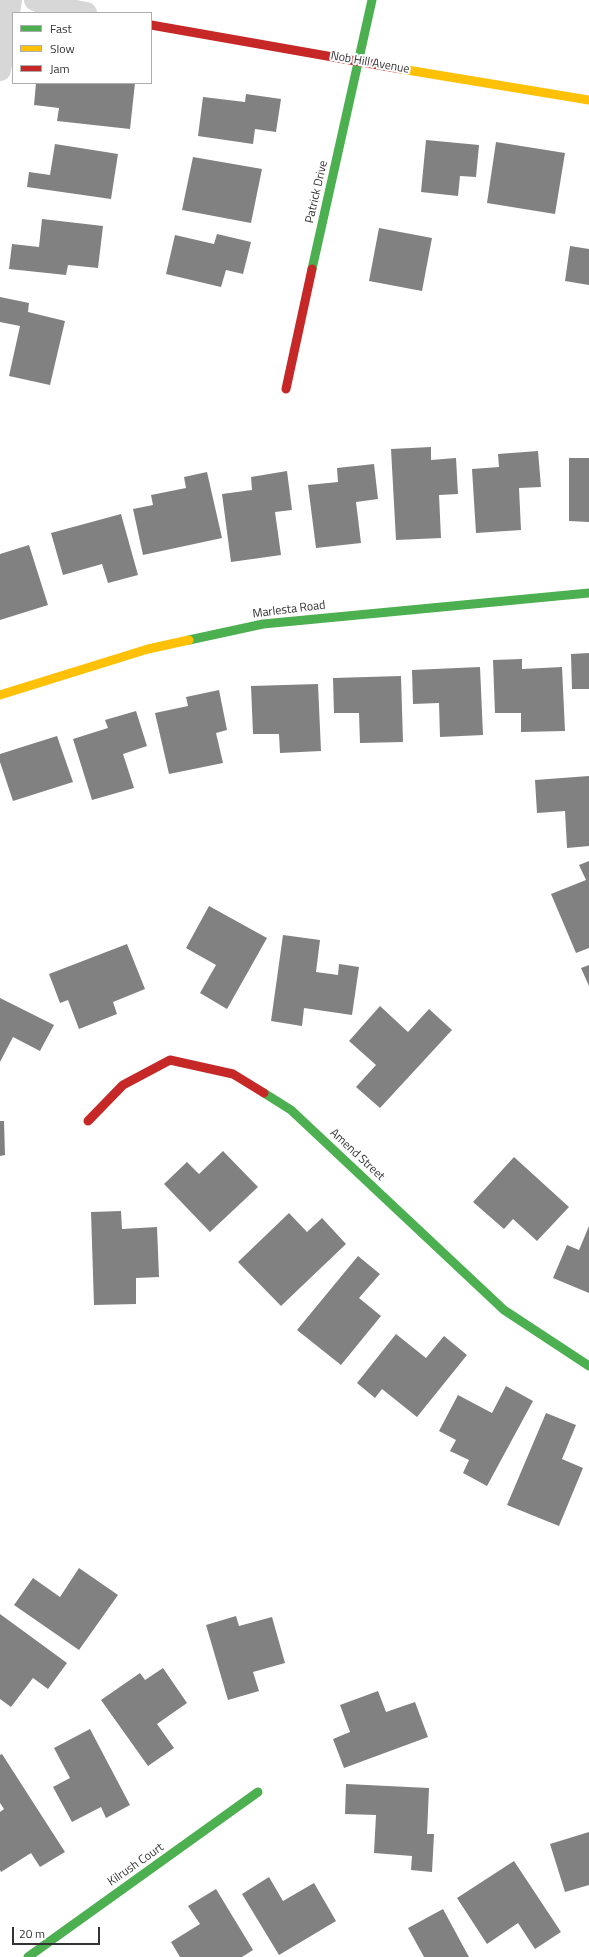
<!DOCTYPE html>
<html>
<head>
<meta charset="utf-8">
<style>
	body { margin:0 }
	#map { position:relative; width:589px; height:1957px; overflow:hidden; background:#fff; font-family:"Titillium Web",sans-serif }
	canvas { display:block }
	.legend { position:absolute; left:12px; top:12px; width:140px; height:72px; box-sizing:border-box; background:#fff; border:1px solid #adadad; margin:0; padding:5px 7px; list-style:none; font-size:12px; color:#333 }
	.legend li { display:flex; align-items:center; gap:8px; height:20px }
	.legend b { width:20px; border:1px solid #adadad }
	.scale { position:absolute; left:12px; top:1927px; width:88px; height:18px; box-sizing:border-box; border:2px solid #333; border-top:0; padding-left:5px; font-size:12px; line-height:14px; white-space:nowrap; color:#333; -webkit-text-stroke:3px #fff; paint-order:stroke }
</style>
</head>
<body>
<div id="map">
<canvas width="589" height="1957"></canvas>
<ul class="legend">
<li><b style="height:5px;background:#4caf50"></b>Fast</li>
<li><b style="height:5px;background:#ffc107"></b>Slow</li>
<li><b style="height:5px;background:#c62828"></b>Jam</li>
</ul>
<div class="scale">20 m</div>
</div>
<script>
const context = document.querySelector('canvas').getContext('2d');
context.lineJoin = 'round';
function fill(path, color) {
  context.fillStyle = color;
  context.fill(path, 'evenodd');
}
function shape(rows) {
  const path = new Path2D();
  for (const r of rows) {
    path.moveTo(r[0], r[1]);
    for (let i = 2; i < r.length; i += 2) path.lineTo(r[i], r[i + 1]);
  }
  return path;
}
function strokePath(path, color, width, dash) {
  context.strokeStyle = color;
  context.lineWidth = width;
  context.lineCap = dash ? 'butt' : 'round';
  context.setLineDash(dash || []);
  context.stroke(path);
}
function label(font, color, halo, rows, align = 'center') {
  context.font = font + ' "Titillium Web",sans-serif';
  context.lineWidth = 4;
  context.setLineDash([]);
  context.textBaseline = 'middle';
  context.strokeStyle = halo;
  context.fillStyle = color;
  for (const [text, x, y, turn = 0] of rows) {
    context.save();
    context.translate(x, y);
    context.rotate((+turn || 0) * Math.PI / 180);
    context.textAlign = isNaN(turn) ? turn : align;
    if (halo) context.strokeText(text, 0, 0);
    context.fillText(text, 0, 0);
    context.restore();
  }
}
fill(shape([
	[36,83,135,83,130,129,57,121,59,108,34,105],
	[246,94,281,99,276,132,255,129,253,144,198,136,203,97,245,102],
	[426,140,479,145,476,177,460,176,458,196,421,192],
	[496,142,565,153,555,214,487,203],
	[55,144,118,154,111,199,27,187,29,172,50,175],
	[193,157,262,169,251,223,182,210],
	[42,219,103,226,98,268,68,265,66,275,9,269,12,244,39,247],
	[379,228,432,238,422,291,369,281],
	[217,234,251,242,243,274,226,270,221,287,166,274,175,235,214,244],
	[570,246,589,249,589,285,565,281],
	[0,297,29,303,28,312,65,321,50,385,9,376,20,326,0,322],
	[431,447,431,460,456,458,458,494,439,495,441,538,396,540,391,449],
	[538,451,541,487,519,488,521,530,476,533,472,469,499,467,498,454],
	[569,458,589,458,589,522,569,521],
	[374,464,378,499,356,502,361,543,316,548,308,485,338,482,337,468],
	[287,471,292,510,275,512,281,555,231,562,222,494,252,490,251,477],
	[207,472,222,538,143,555,133,509,153,505,151,495,186,488,184,477],
	[121,514,138,575,108,583,102,564,63,575,51,533],
	[29,545,48,605,0,620,0,554],
	[589,653,589,689,572,689,571,654],
	[522,659,522,669,562,667,565,731,521,732,521,713,495,713,493,660],
	[480,667,483,735,440,737,439,703,413,704,412,670],
	[401,676,403,742,360,743,359,713,334,713,333,678],
	[318,684,321,751,280,753,279,734,253,734,251,686],
	[219,690,227,730,216,733,223,763,169,774,155,713,188,706,186,697],
	[136,711,147,746,123,754,134,788,92,800,73,739,108,728,105,720],
	[57,736,73,782,13,801,0,762,0,754],
	[589,776,589,846,567,848,565,811,537,813,535,780],
	[589,861,589,948,576,953,551,894,586,880,579,865],
	[209,906,267,938,227,1009,200,993,216,965,186,948],
	[283,935,320,940,316,972,338,975,339,964,359,967,352,1015,304,1008,302,1026,271,1021],
	[127,944,145,989,113,1002,117,1014,79,1029,68,1000,60,1003,49,974],
	[589,965,589,986,581,968],
	[0,998,54,1025,40,1051,13,1037,0,1062],
	[380,1006,408,1032,429,1009,452,1030,380,1108,356,1087,376,1065,349,1041],
	[0,1121,4,1121,5,1155,0,1156],
	[223,1151,258,1187,210,1232,164,1184,187,1162,199,1174],
	[514,1157,569,1207,537,1241,513,1219,504,1229,473,1202],
	[121,1211,122,1229,157,1227,159,1277,136,1278,136,1304,94,1305,91,1212],
	[289,1213,307,1232,322,1218,346,1244,281,1306,238,1262],
	[589,1226,589,1293,553,1278,567,1245,579,1250],
	[358,1256,380,1274,359,1298,381,1316,341,1365,297,1330],
	[396,1334,426,1358,444,1336,467,1355,417,1417,382,1389,375,1398,357,1383],
	[506,1386,533,1401,487,1486,463,1473,469,1460,450,1451,456,1440,439,1431,458,1395,492,1413],
	[546,1413,576,1425,562,1459,583,1468,559,1526,507,1505],
	[79,1568,118,1595,79,1650,14,1605,33,1578,60,1597],
	[0,1614,67,1663,48,1689,33,1678,11,1707,0,1699],
	[236,1616,239,1626,272,1617,285,1663,253,1672,259,1691,228,1700,206,1625],
	[163,1668,187,1703,157,1724,174,1748,148,1766,101,1700,140,1673,145,1680],
	[378,1691,386,1712,415,1702,428,1737,344,1768,333,1739,350,1732,340,1705],
	[90,1729,130,1805,106,1818,101,1807,72,1822,53,1787,70,1778,54,1748],
	[2,1754,65,1852,40,1867,31,1853,1,1872,0,1870,0,1812,4,1809,0,1803,0,1755],
	[346,1784,429,1788,427,1834,434,1834,432,1872,411,1870,412,1856,374,1853,376,1815,345,1814],
	[589,1832,589,1885,565,1892,550,1844],
	[514,1861,561,1932,535,1949,518,1923,487,1944,457,1898],
	[269,1877,283,1901,314,1883,336,1921,279,1955,242,1894],
	[216,1889,253,1950,242,1957,180,1957,171,1942,200,1924,188,1906],
	[443,1909,469,1957,424,1957,408,1928]
]), '#818181');
strokePath(shape([
	[35,0,49,6,86,13],
	[0,70,11,0]
]), '#d7d7d7', 22);
strokePath(shape([
	[312,269,372,0],
	[189,640,263,624,589,593],
	[264,1093,291,1110,504,1310,589,1366],
	[28,1957,258,1792]
]), '#4caf50', 9);
strokePath(shape([
	[401,69,589,100],
	[0,695,148,649,189,640]
]), '#ffc107', 9);
strokePath(shape([
	[151,25,401,69],
	[286,389,312,269],
	[88,1121,123,1085,170,1060,233,1074,264,1093]
]), '#c62828', 9);
label('12px', '#333', '#fff', [
	["Nob Hill Avenue",370,63,10],
	["Patrick Drive",317,192,-77],
	["Marlesta Road",289,610,-7],
	["Amend Street",357,1155,43],
	["Kilrush Court",136,1865,-35]
]);
</script>
</body>
</html>
